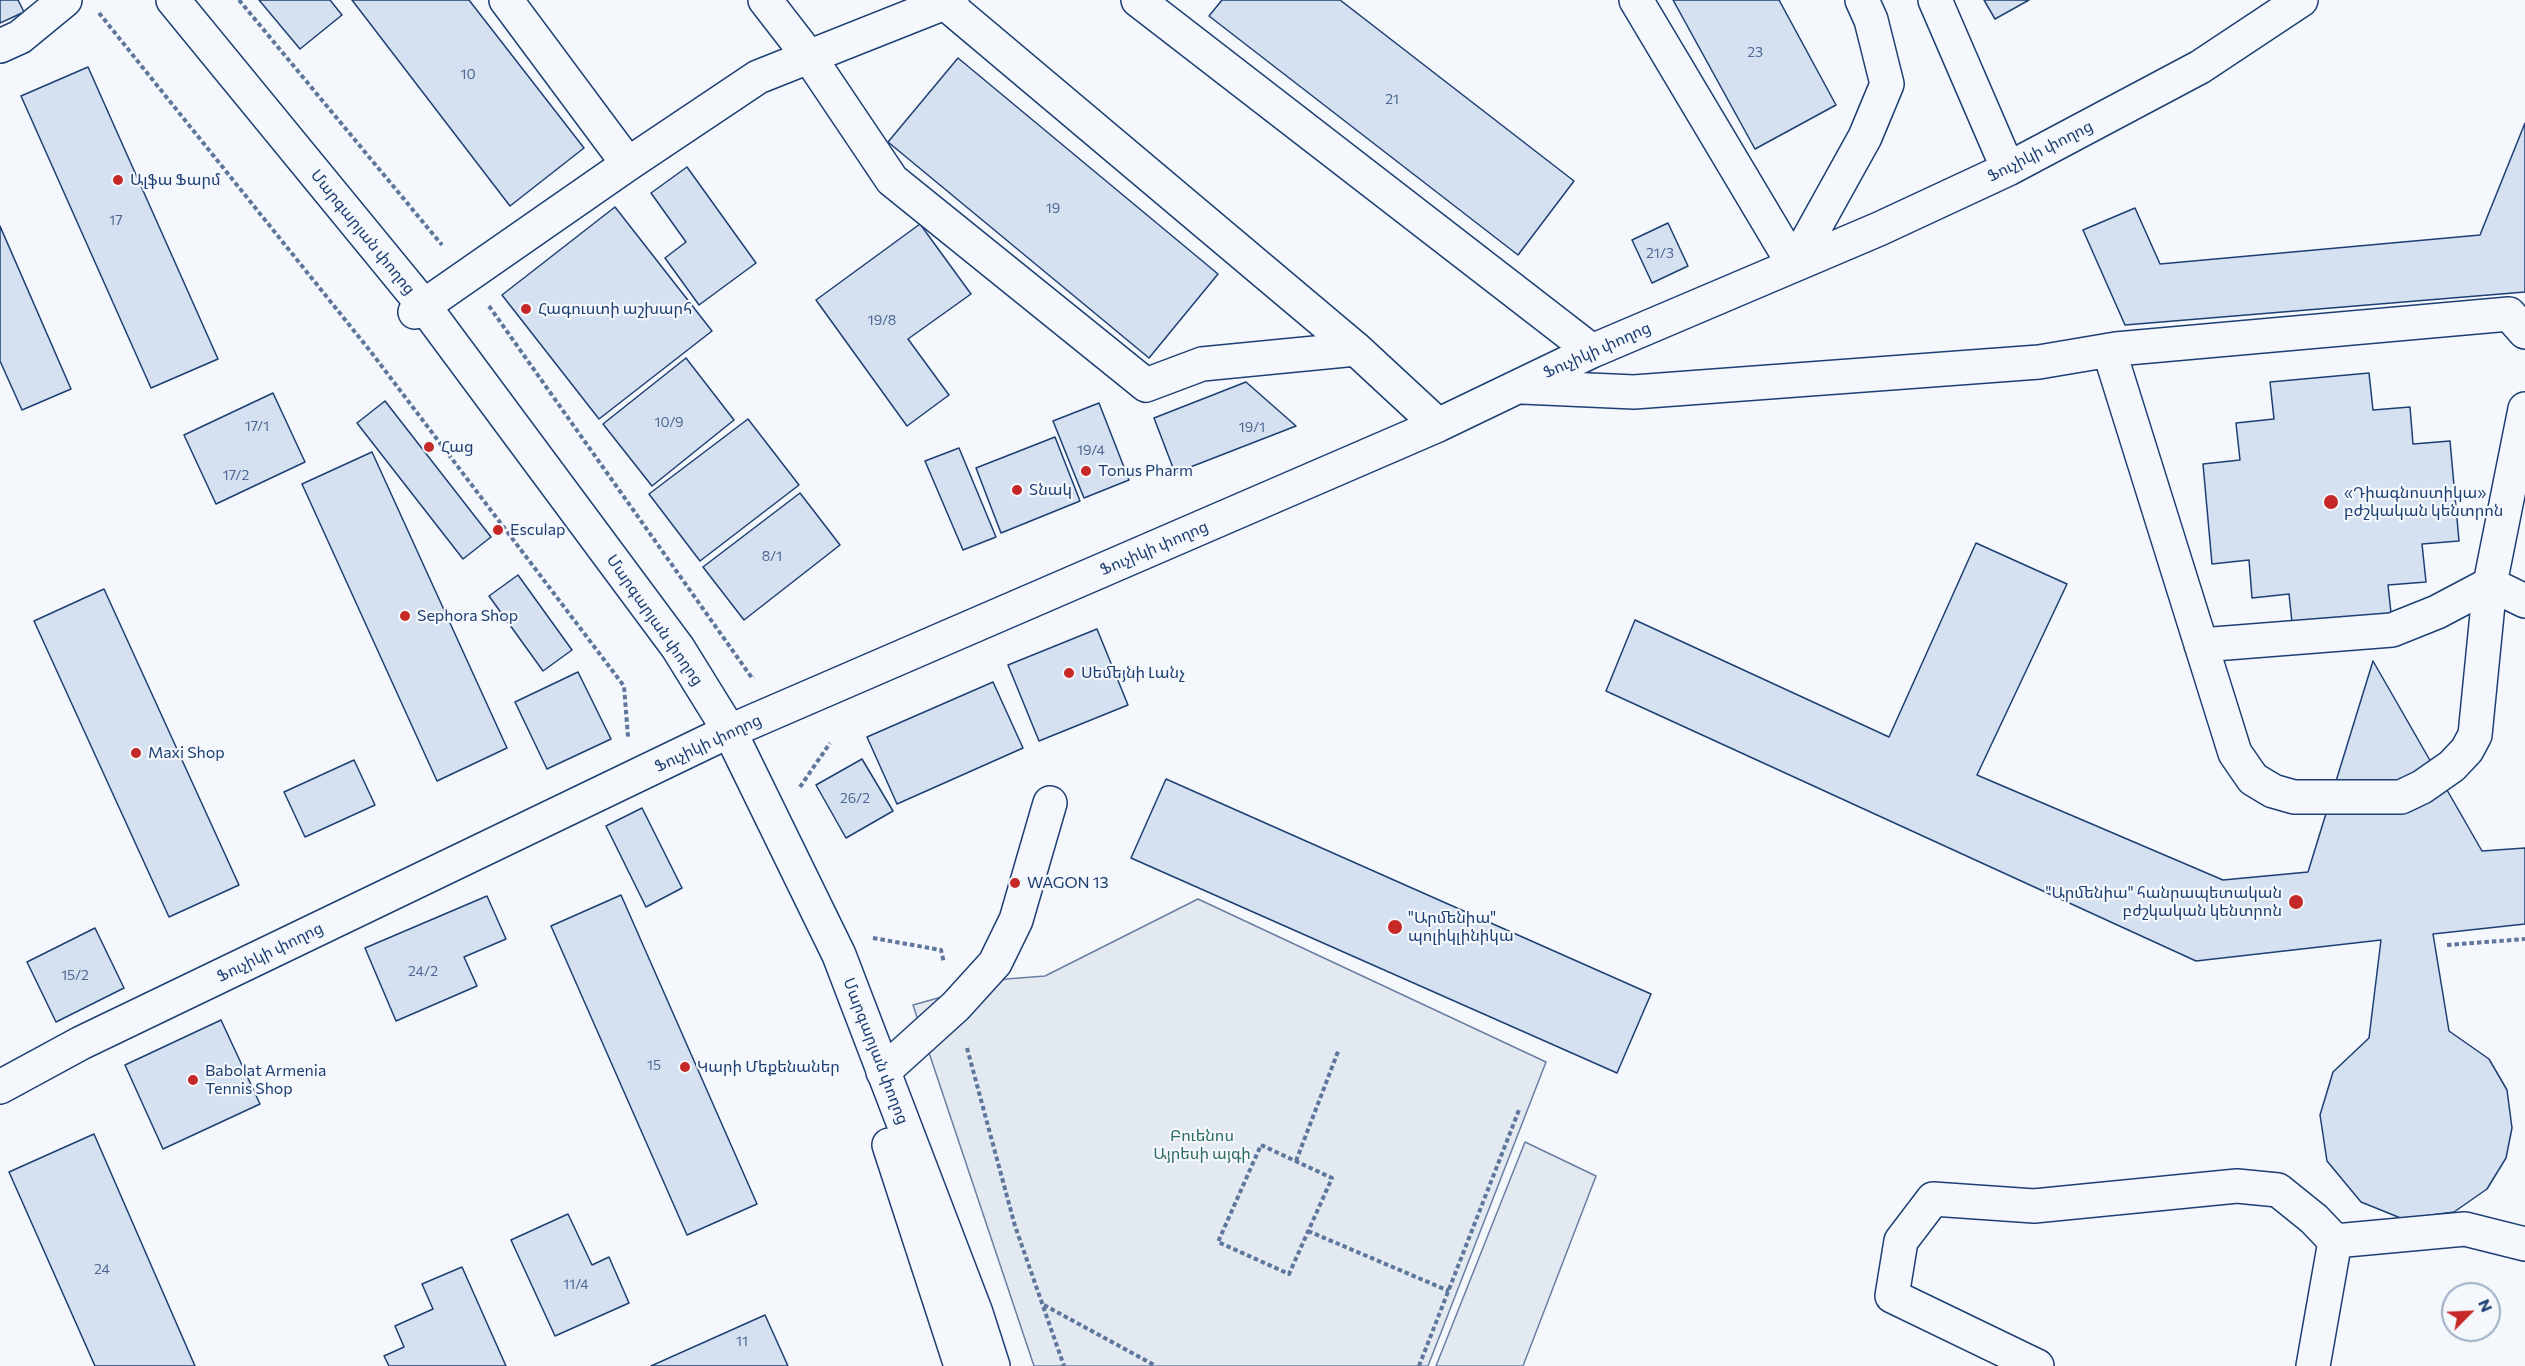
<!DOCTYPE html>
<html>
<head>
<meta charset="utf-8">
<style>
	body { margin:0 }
	#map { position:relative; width:2525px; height:1366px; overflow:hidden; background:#f4f7fb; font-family:Commissioner,sans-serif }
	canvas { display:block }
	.north { position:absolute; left:2441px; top:1282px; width:60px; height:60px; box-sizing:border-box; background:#f4f7fb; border:2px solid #9eadc5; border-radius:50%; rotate:66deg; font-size:16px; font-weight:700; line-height:24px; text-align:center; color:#1d3f73 }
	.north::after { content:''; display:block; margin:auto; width:21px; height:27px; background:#c62828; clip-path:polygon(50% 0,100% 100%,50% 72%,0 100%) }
</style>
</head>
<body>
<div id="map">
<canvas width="2525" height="1366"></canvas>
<div class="north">N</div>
</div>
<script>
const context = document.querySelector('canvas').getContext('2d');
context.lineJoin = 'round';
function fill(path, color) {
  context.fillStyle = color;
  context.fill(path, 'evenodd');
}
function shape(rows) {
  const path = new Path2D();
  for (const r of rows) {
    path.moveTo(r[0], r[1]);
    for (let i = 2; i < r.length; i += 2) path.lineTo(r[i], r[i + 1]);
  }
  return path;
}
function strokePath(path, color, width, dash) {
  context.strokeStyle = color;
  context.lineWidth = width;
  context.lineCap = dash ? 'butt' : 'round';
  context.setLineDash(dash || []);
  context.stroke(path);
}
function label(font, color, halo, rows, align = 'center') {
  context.font = font + ' Commissioner,"Noto Sans Armenian",sans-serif';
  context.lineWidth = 4.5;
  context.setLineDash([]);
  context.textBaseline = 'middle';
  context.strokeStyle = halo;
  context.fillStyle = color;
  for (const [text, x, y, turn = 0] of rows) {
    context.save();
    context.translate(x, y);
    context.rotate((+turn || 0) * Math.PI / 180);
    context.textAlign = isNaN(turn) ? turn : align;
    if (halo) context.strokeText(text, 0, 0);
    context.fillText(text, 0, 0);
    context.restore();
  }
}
const green = shape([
	[1198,899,1546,1062,1428,1366,1034,1366,913,1005,1006,979,1045,976,1198,899],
	[1525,1142,1596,1176,1523,1366,1436,1366,1525,1142]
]);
fill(green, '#e3e9f0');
strokePath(green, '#687fa3', 1.5);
const building = shape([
	[0,0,18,0,24,12,0,23,0,0],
	[259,0,330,0,342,15,300,49,259,0],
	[352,0,469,0,584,148,510,206,352,0],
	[1222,0,1340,0,1574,181,1518,255,1209,16,1222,0],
	[1673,0,1779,0,1836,105,1755,149,1673,0],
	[1984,0,2029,0,1995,19,1984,0],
	[958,58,1218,274,1149,358,888,142,958,58],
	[88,67,218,359,151,388,21,96,88,67],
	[2525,123,2525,292,2125,325,2083,230,2135,208,2160,264,2480,235,2525,123],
	[687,167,756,263,699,305,665,258,686,242,651,193,687,167],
	[615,207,712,331,599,419,502,295,615,207],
	[1668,223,1688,266,1652,283,1632,240,1668,223],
	[920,224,971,294,908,339,949,395,907,426,816,300,920,224],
	[0,226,71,389,22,410,0,361,0,226],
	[686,358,734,420,652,486,603,424,686,358],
	[2369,373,2373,410,2410,407,2413,444,2450,441,2459,541,2422,544,2426,582,2388,585,2392,622,2293,632,2289,594,2252,598,2249,560,2212,564,2203,464,2240,460,2236,423,2274,419,2270,382,2369,373],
	[1246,382,1296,426,1175,473,1154,418,1246,382],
	[273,393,305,462,216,504,184,435,273,393],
	[385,401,491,537,463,559,357,423,385,401],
	[1099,403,1129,480,1084,498,1053,421,1099,403],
	[748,419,799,485,700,561,649,494,748,419],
	[1055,437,1080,501,1001,533,976,468,1055,437],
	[959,448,996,537,963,550,925,461,959,448],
	[372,452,507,748,437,781,302,484,372,452],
	[800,493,840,545,744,620,703,567,800,493],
	[1976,543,2067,584,1977,775,2223,880,2308,872,2373,661,2482,851,2525,848,2525,924,2433,934,2449,1031,2489,1059,2507,1090,2512,1128,2506,1158,2487,1189,2454,1212,2403,1219,2361,1202,2327,1161,2320,1115,2333,1072,2369,1038,2381,940,2196,961,1606,691,1635,620,1889,737,1976,543],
	[518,575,572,650,543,671,489,596,518,575],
	[104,589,239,885,169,917,34,621,104,589],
	[1097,629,1128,705,1039,741,1008,665,1097,629],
	[578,672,611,739,547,769,515,702,578,672],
	[993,682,1023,748,897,804,867,737,993,682],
	[862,759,893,811,846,838,816,785,862,759],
	[354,760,375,805,305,837,284,792,354,760],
	[1166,779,1651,994,1617,1073,1131,858,1166,779],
	[642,808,682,888,646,907,606,826,642,808],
	[621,895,757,1204,687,1235,551,926,621,895],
	[487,896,506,939,464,957,477,986,396,1021,365,948,487,896],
	[95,928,124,988,56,1022,27,962,95,928],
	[221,1020,260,1104,163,1149,125,1065,221,1020],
	[94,1134,195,1366,95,1366,9,1172,94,1134],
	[568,1214,592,1265,609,1257,629,1303,555,1336,511,1240,568,1214],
	[462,1267,506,1366,389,1366,384,1356,404,1347,395,1326,433,1309,422,1284,462,1267],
	[765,1315,788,1366,651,1366,765,1315]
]);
fill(building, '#d5e0f0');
strokePath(building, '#1d3f73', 1.5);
const minor = shape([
	[506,0,628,164],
	[765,0,810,58,892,180,1146,385,1202,364,1356,349],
	[1138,0,1592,351],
	[1636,0,1794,265],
	[1935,0,2008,169],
	[945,3,1356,349,1438,425],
	[0,46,20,37,65,0],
	[1794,265,1865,137,1887,84,1871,20,1862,0],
	[415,312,628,164,758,77,952,0],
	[2109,350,2235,753,2253,779,2273,791,2294,797,2401,797,2422,787,2452,766,2467,750,2475,735,2490,584,2525,409],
	[1522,387,1634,392,2039,362,2116,349,2509,314,2525,332],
	[2201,645,2392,630,2437,612,2490,584,2525,601],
	[883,1072,956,1006,995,963,1016,920,1050,803],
	[0,1087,81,1043,721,735,1438,425,1592,351,1879,229,2008,169,2200,67,2301,0],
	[2037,1366,1892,1296,1901,1241,1933,1199,2034,1206,2237,1186,2278,1190,2314,1219,2335,1241],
	[2313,1366,2335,1241,2465,1229,2525,1244]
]);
const major = shape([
	[173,0,424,306,678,648,730,732,839,955,976,1313,993,1366],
	[889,1145,961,1366]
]);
strokePath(minor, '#1d3f73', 36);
strokePath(major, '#1d3f73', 36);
strokePath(shape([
	[239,0,442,245],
	[99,13,371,352,624,686,628,737],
	[489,306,752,678,754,677],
	[800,787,830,743],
	[873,938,941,950,944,963],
	[2447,945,2525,939],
	[967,1048,1015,1226,1064,1366],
	[1261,1145,1332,1178,1289,1274,1218,1242,1261,1145],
	[1296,1161,1339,1049],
	[1308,1231,1449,1291],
	[1044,1305,1156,1366],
	[1419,1366,1519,1110]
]), '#5e769c', 4, [4.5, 3]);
strokePath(minor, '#f4f7fb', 33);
strokePath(major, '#f4f7fb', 33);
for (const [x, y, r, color] of [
	[118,180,6,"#c62828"],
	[526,309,6,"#c62828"],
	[429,447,6,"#c62828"],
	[1086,471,6,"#c62828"],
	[1017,490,6,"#c62828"],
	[2331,502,8,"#c62828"],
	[498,530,6,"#c62828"],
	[405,616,6,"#c62828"],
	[1069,673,6,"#c62828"],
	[136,753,6,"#c62828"],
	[1015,883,6,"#c62828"],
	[2296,902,8,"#c62828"],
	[1395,927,8,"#c62828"],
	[685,1067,6,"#c62828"],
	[193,1080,6,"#c62828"]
]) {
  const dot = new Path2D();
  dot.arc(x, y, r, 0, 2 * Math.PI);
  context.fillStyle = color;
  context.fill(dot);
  strokePath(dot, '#f4f7fb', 2);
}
label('14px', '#4b6792', null, [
	["23",1755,52],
	["10",468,74],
	["21",1392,99],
	["19",1053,208],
	["17",116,220],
	["21/3",1660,253],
	["19/8",882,320],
	["10/9",669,422],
	["17/1",257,426],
	["19/1",1252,427],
	["19/4",1091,450],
	["17/2",236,475],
	["8/1",772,556],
	["26/2",855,798],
	["24/2",423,971],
	["15/2",75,975],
	["15",654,1065],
	["24",102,1269],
	["11/4",576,1284],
	["11",742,1341]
]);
label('16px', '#1d3f73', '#f4f7fb', [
	["Ֆուչիկի փողոց",2040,151,-27],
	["Մարգարյան փողոց",363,232,51],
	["Ֆուչիկի փողոց",1597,350,-24],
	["Ֆուչիկի փողոց",1154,548,-23],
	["Մարգարյան փողոց",655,620,55],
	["Ֆուչիկի փողոց",708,743,-25],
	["Ֆուչիկի փողոց",270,952,-26],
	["Մարգարյան փողոց",876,1051,69]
]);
label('16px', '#1d3f73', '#f4f7fb', [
	["Ալֆա Ֆարմ",130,180],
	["Հագուստի աշխարհ",538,309],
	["Հաց",441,447],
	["Tonus Pharm",1098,471],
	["Տնակ",1029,490],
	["«Դիագնոստիկա»",2344,493],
	["բժշկական կենտրոն",2344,511],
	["Esculap",510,530],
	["Sephora Shop",417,616],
	["Սեմեյնի Լանչ",1081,673],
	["Maxi Shop",148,753],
	["WAGON 13",1027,883],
	["\"Արմենիա\" հանրապետական",2282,893,"right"],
	["բժշկական կենտրոն",2282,911,"right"],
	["\"Արմենիա\"",1408,918],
	["պոլիկլինիկա",1408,936],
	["Կարի Մեքենաներ",697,1067],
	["Babolat Armenia",205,1071],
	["Tennis Shop",205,1089]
], 'left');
label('16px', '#2c6c60', '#f4f7fb', [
	["Բուենոս",1202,1136],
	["Այրեսի այգի",1202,1154]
]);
</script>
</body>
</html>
